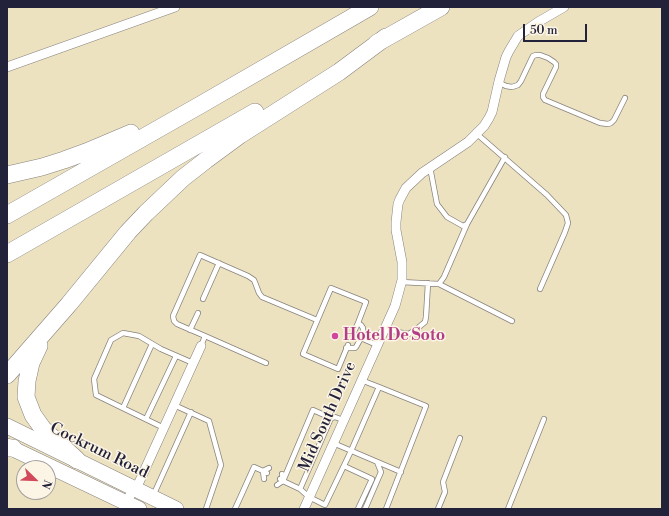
<!DOCTYPE html>
<html>
<head>
<meta charset="utf-8">
<style>
	body { margin:0 }
	#map { position:relative; width:669px; height:516px; overflow:hidden; background:#ece2c0; font-family:"Libre Bodoni",serif }
	canvas { display:block }
	.frame { position:absolute; inset:0; border:8px solid #22223b; pointer-events:none }
	.north { position:absolute; left:16px; top:460px; width:40px; height:40px; box-sizing:border-box; background:#fcf5e5; border:1px solid #a5a1a1; border-radius:50%; rotate:113deg; font-size:11px; font-weight:700; line-height:16px; text-align:center; color:#22223b }
	.north::after { content:''; display:block; margin:auto; width:14px; height:18px; background:#d1495b; clip-path:polygon(50% 0,100% 100%,50% 72%,0 100%) }
	.scale { position:absolute; left:523px; top:24px; width:64px; height:18px; box-sizing:border-box; border:2px solid #22223b; border-top:0; padding-left:5px; font-size:12px; line-height:14px; white-space:nowrap; color:#22223b; -webkit-text-stroke:3px #fcf5e5; paint-order:stroke }
</style>
</head>
<body>
<div id="map">
<canvas width="669" height="516"></canvas>
<div class="frame"></div>
<div class="north">N</div>
<div class="scale">50 m</div>
</div>
<script>
const context = document.querySelector('canvas').getContext('2d');
context.lineJoin = 'round';
function shape(rows) {
  const path = new Path2D();
  for (const r of rows) {
    path.moveTo(r[0], r[1]);
    for (let i = 2; i < r.length; i += 2) path.lineTo(r[i], r[i + 1]);
  }
  return path;
}
function strokePath(path, color, width, dash) {
  context.strokeStyle = color;
  context.lineWidth = width;
  context.lineCap = dash ? 'butt' : 'round';
  context.setLineDash(dash || []);
  context.stroke(path);
}
function label(font, color, halo, rows, align = 'center') {
  context.font = font + ' "Libre Bodoni",serif';
  context.lineWidth = 3;
  context.setLineDash([]);
  context.textBaseline = 'middle';
  context.strokeStyle = halo;
  context.fillStyle = color;
  for (const [text, x, y, turn = 0] of rows) {
    context.save();
    context.translate(x, y);
    context.rotate((+turn || 0) * Math.PI / 180);
    context.textAlign = isNaN(turn) ? turn : align;
    if (halo) context.strokeText(text, 0, 0);
    context.fillText(text, 0, 0);
    context.restore();
  }
}
const service = shape([
	[498,82,506,86,512,87,518,85,521,81,531,60,533,56,536,55,540,55,548,58,554,62,556,64,556,67,543,94,543,97,545,100,600,123,608,124,611,123,614,120,625,98],
	[477,134,547,195,566,215,568,223,565,232,540,289],
	[430,167,437,204,447,217,463,226,467,224],
	[401,282,439,284,444,277,467,224,505,157],
	[439,284,512,321],
	[203,299,219,263],
	[385,328,397,332,409,334,419,327,425,322,426,317,428,283],
	[190,330,198,313],
	[353,334,358,323],
	[205,336,266,363],
	[348,345,338,369,303,354,331,288,366,302,358,323,361,325,363,328,363,332,361,338,377,345],
	[201,346,205,336,177,324,174,321,173,316,200,255,248,276,254,280,256,285,259,293,262,297,317,320],
	[346,348,355,348,356,347,361,338],
	[361,380,379,387],
	[174,405,209,421,221,465,206,509],
	[123,408,152,344],
	[146,419,176,356],
	[164,428,96,395,94,379,111,340,123,333,139,336,161,349,193,363],
	[333,443,401,472],
	[344,466,372,479,358,509],
	[264,479,263,471,267,473],
	[280,479,283,481,282,474],
	[283,481,300,489,309,497,325,505,351,451,379,387,426,406,386,509],
	[277,485,283,481,313,410,331,418,335,417,343,420],
	[300,489,331,418],
	[153,496,191,412],
	[235,509,254,467,263,471,269,468],
	[365,509,381,472,377,462],
	[438,509,445,492,443,482,460,438],
	[508,509,544,419]
]);
const minor = shape([
	[7,67,175,7],
	[124,502,136,489,201,346],
	[304,509,395,306,398,295,402,280,402,262,396,230,396,222,398,204,400,199,406,188,422,173,468,142,484,126,489,118,492,112,499,81,506,57,509,51,518,36,538,22,564,7]
]);
const primary = shape([
	[7,426,176,509],
	[7,446,139,509]
]);
const motorway = shape([
	[377,43,441,7],
	[7,175,42,167,64,160,86,152,131,133],
	[7,215,202,104,370,7],
	[7,254,255,112],
	[39,346,31,363,27,381,26,397,33,415,43,429,77,460],
	[7,375,69,304,128,232,146,213,183,178,206,160,240,135,339,72,386,37],
	[7,448,13,448]
]);
strokePath(service, '#87827e', 6);
strokePath(minor, '#87827e', 10);
strokePath(primary, '#87827e', 16);
strokePath(motorway, '#87827e', 18);
strokePath(service, '#fff', 4.5);
strokePath(minor, '#fff', 9);
strokePath(primary, '#fff', 15);
strokePath(motorway, '#fff', 17);
for (const [x, y, r, color] of [
	[335,336,4,"#d1479c"]
]) {
  const dot = new Path2D();
  dot.arc(x, y, r, 0, 2 * Math.PI);
  context.fillStyle = color;
  context.fill(dot);
  strokePath(dot, '#fcf5e5', 1.5);
}
label('bold 16px', '#b23c85', '#fcf5e5', [
	["Hotel De Soto",343,336]
], 'left');
label('16px', '#22223b', '#fcf5e5', [
	["Mid South Drive",328,417,-66],
	["Cockrum Road",99,451,26]
]);
</script>
</body>
</html>
